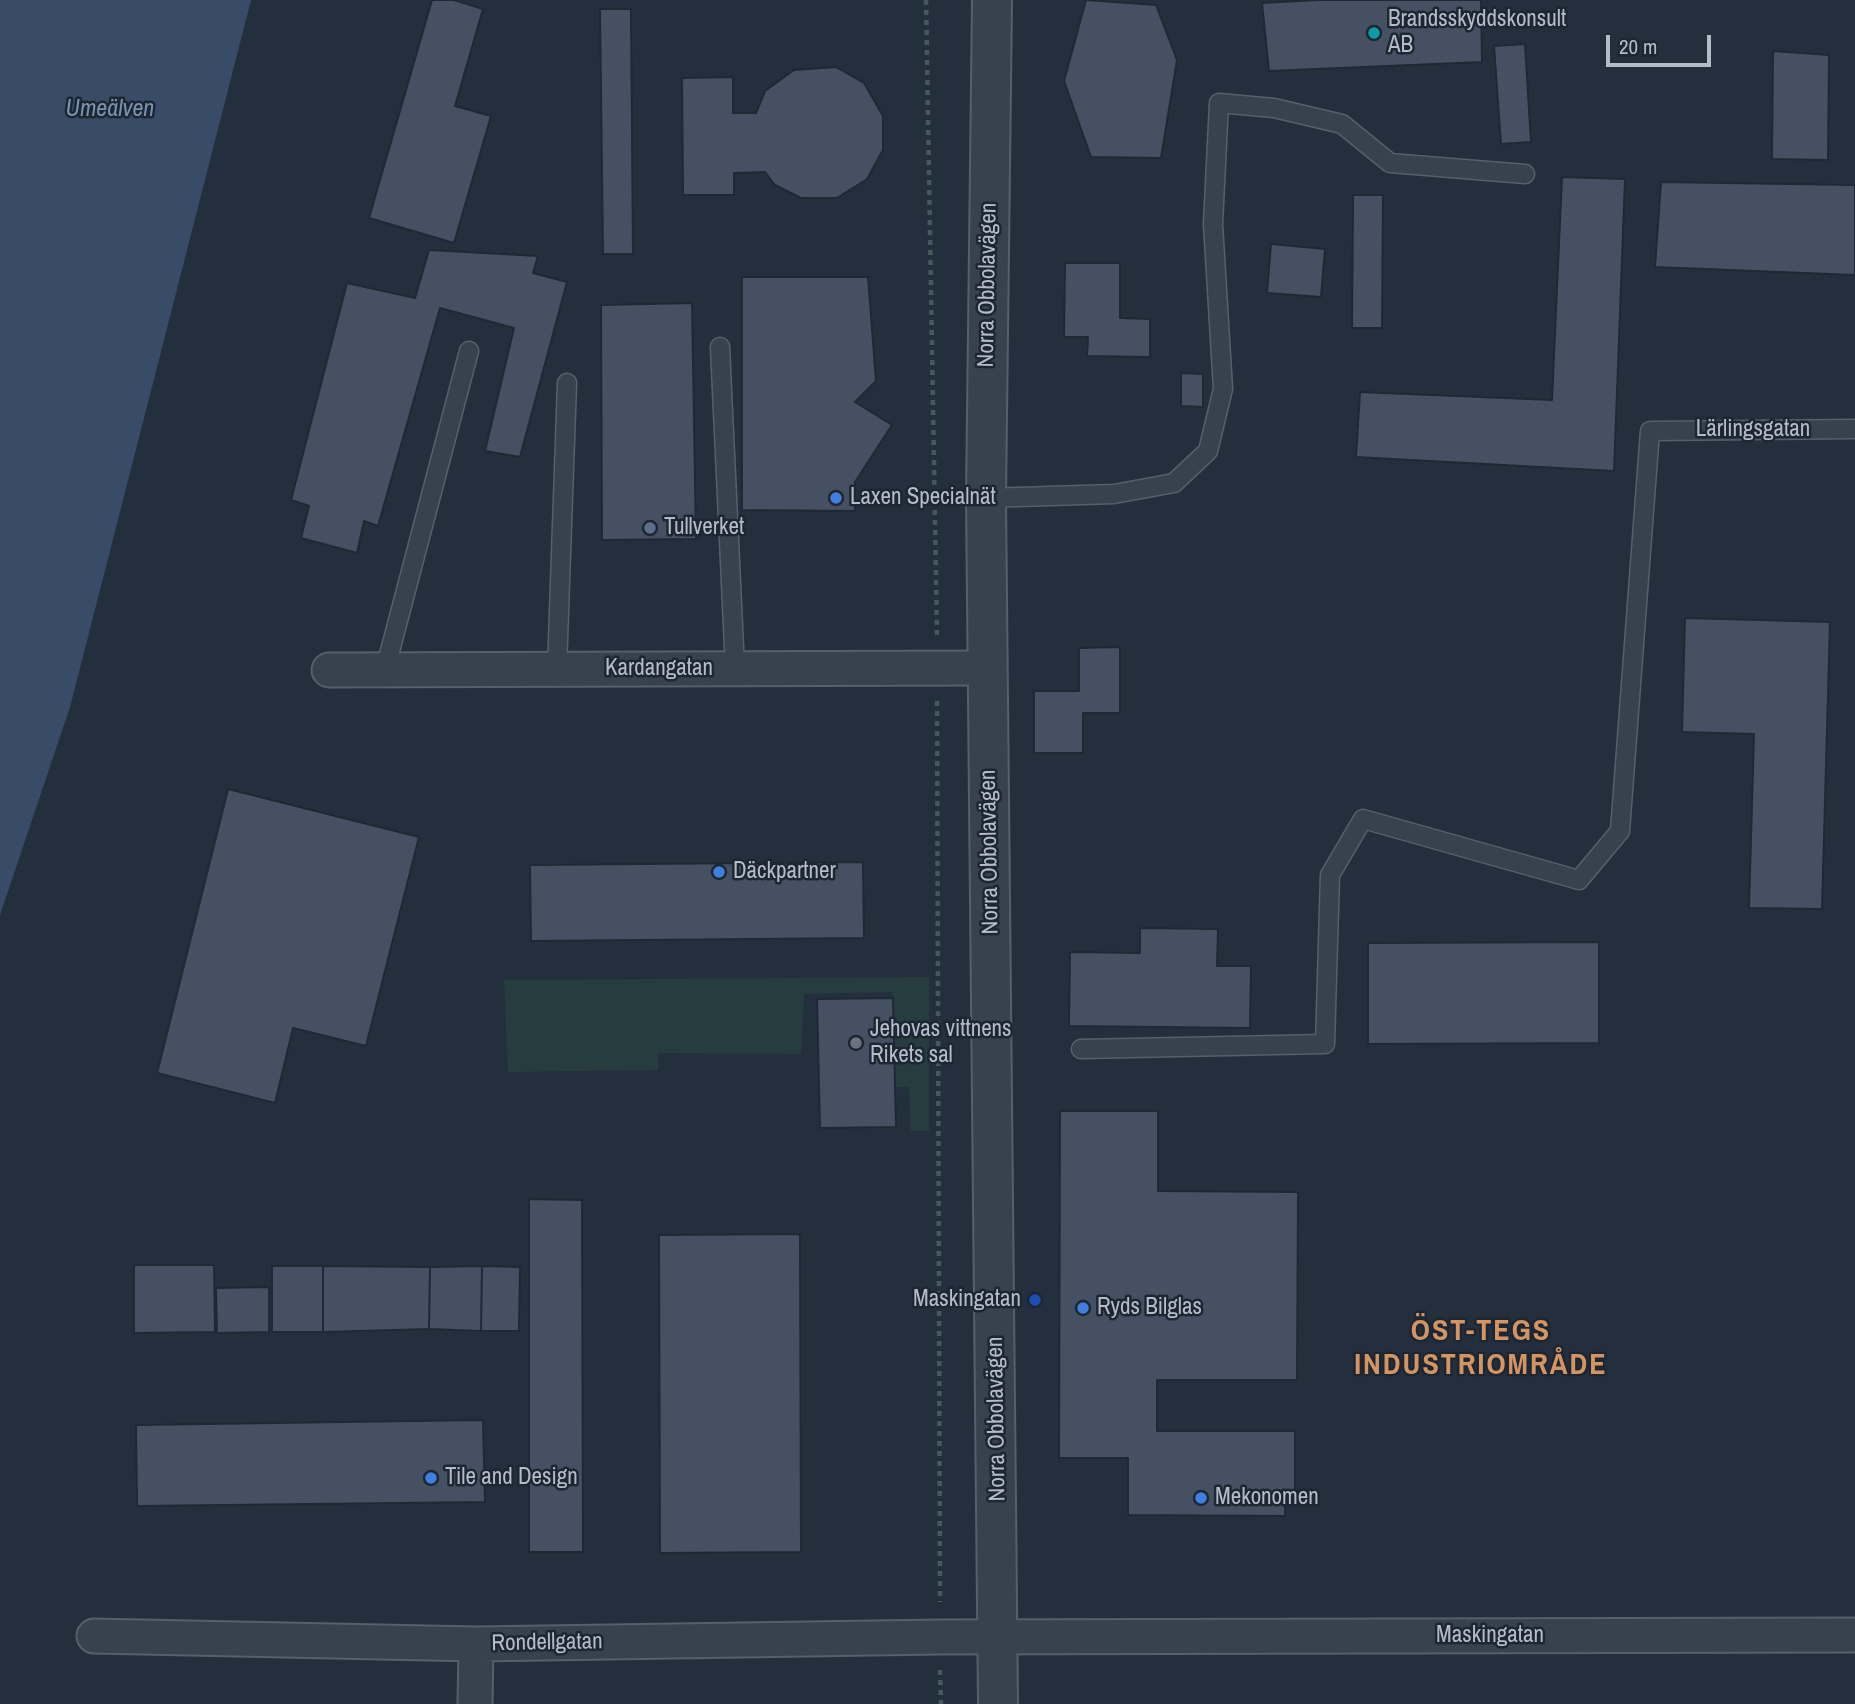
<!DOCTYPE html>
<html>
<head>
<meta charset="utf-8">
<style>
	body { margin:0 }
	#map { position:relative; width:1855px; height:1704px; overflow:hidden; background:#242f3e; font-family:"Archivo Narrow",sans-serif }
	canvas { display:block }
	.scale { position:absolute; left:1606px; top:35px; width:105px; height:32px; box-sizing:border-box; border:4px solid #b4bcc9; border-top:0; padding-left:9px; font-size:21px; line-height:24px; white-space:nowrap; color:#b4bcc9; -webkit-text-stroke:5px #1d2633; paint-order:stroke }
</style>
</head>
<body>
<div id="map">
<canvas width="1855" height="1704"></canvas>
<div class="scale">20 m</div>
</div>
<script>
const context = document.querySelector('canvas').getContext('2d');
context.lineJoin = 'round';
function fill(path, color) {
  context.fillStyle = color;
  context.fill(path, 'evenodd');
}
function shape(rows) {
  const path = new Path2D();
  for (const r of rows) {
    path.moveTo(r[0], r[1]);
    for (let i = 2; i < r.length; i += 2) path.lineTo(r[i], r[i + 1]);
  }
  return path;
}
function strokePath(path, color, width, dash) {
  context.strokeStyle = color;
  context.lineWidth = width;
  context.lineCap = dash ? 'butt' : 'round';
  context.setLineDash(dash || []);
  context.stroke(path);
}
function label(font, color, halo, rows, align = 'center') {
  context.font = font + ' "Archivo Narrow",sans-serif';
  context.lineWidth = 5;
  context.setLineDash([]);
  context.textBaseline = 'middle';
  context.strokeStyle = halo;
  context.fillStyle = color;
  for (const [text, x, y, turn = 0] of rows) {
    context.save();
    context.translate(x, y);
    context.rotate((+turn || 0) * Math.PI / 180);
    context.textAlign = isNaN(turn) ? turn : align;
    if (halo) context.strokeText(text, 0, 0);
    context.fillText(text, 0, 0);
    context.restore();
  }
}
fill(shape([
	[929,977,929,1131,911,1131,909,1087,895,1087,893,992,804,994,801,1054,667,1053,658,1054,658,1070,508,1072,504,980]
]), '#263c3f');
fill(shape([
	[0,0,251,0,70,707,0,915]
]), '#394c67');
const building = shape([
	[432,0,454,0,483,9,455,106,491,116,454,243,369,218,432,0],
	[1086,0,1156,5,1177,60,1161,158,1091,157,1064,81,1086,0],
	[1318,0,1481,0,1482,62,1269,71,1262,3,1318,0],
	[600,9,631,9,633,254,603,254,600,9],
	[1525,44,1531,142,1501,144,1494,46,1525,44],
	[1773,51,1829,55,1828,160,1772,159,1773,51],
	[836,67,864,83,883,116,883,150,867,179,837,198,801,198,775,185,765,172,734,173,734,195,683,195,682,78,733,77,733,113,756,113,765,91,794,70,836,67],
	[1562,177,1625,179,1614,471,1356,457,1360,392,1552,400,1562,177],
	[1661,182,1855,185,1855,275,1655,267,1661,182],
	[1353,195,1383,195,1382,328,1352,328,1353,195],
	[1271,244,1325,249,1321,297,1267,293,1271,244],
	[429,250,538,256,533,273,567,282,520,457,485,451,514,328,440,308,378,526,364,521,357,553,301,538,309,506,291,500,347,283,415,298,429,250],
	[1065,263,1120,263,1120,318,1150,319,1150,357,1087,356,1088,337,1064,337,1065,263],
	[742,277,868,277,876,381,855,402,892,425,855,482,855,511,742,510,742,277],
	[692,303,696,539,602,540,601,305,692,303],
	[1181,373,1203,374,1203,407,1181,406,1181,373],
	[1685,618,1830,622,1822,909,1749,908,1754,734,1682,732,1685,618],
	[1120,647,1120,713,1083,713,1083,753,1034,753,1034,691,1079,691,1079,648,1120,647],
	[228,789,419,837,366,1046,293,1028,275,1103,157,1073,228,789],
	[863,862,864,938,531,941,530,865,863,862],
	[1140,928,1218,929,1217,966,1251,966,1250,1028,1069,1026,1070,952,1140,953,1140,928],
	[1599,942,1599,1043,1368,1044,1368,943,1599,942],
	[893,998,896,1127,820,1128,817,999,893,998],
	[1060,1111,1158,1111,1158,1191,1298,1192,1297,1380,1157,1380,1157,1431,1295,1431,1295,1490,1285,1490,1285,1516,1128,1515,1128,1458,1059,1458,1060,1111],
	[529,1199,582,1200,583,1552,529,1552,529,1199],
	[800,1234,801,1552,660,1553,659,1235,800,1234],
	[134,1265,214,1265,215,1332,134,1333,134,1265],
	[272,1266,323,1266,323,1332,272,1332,272,1266],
	[323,1266,430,1267,429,1329,323,1332,323,1266],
	[482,1266,481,1331,429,1329,430,1267,482,1266],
	[482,1266,520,1267,519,1331,481,1331,482,1266],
	[269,1287,269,1332,217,1333,216,1288,269,1287],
	[483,1420,485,1502,137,1506,136,1425,483,1420]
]);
fill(building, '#455162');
strokePath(building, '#1f2835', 2);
const service = shape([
	[720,347,735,669],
	[986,498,1114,494,1174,483,1208,451,1223,389,1213,224,1219,103,1274,108,1342,124,1390,163,1525,174],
	[557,668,567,383],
	[385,670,469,351],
	[1081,1049,1325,1044,1330,875,1363,819,1579,880,1620,831,1650,431,1855,429]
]);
const minor = shape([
	[329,670,988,668],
	[94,1636,476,1644,940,1637,1855,1635],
	[475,1704,476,1644]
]);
const tertiary = shape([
	[992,0,986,498,998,1704]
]);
strokePath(service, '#565f6c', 21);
strokePath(minor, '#565f6c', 37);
strokePath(tertiary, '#565f6c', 42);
strokePath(shape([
	[926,0,937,636],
	[937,701,940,1602],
	[940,1670,941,1704]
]), '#44595c', 4.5, [5, 5]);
strokePath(service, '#38414e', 18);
strokePath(minor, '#38414e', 33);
strokePath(tertiary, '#38414e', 38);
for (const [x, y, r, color] of [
	[1374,33,7,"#0f9aa8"],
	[836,498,7,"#3f7fe0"],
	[650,528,7,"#5c6f8a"],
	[719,872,7,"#3f7fe0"],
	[856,1043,7,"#6b7280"],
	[1035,1300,7,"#1a4fb4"],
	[1083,1308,7,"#3f7fe0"],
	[431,1478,7,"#3f7fe0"],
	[1201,1498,7,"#3f7fe0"]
]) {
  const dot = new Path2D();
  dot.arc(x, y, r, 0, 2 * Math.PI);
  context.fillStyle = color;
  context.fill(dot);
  strokePath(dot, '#1d2633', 2.5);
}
label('23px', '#b4bcc9', '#1d2633', [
	["Brandsskyddskonsult",1388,20],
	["AB",1388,46],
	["Laxen Specialnät",850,498],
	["Tullverket",664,528],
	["Däckpartner",733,872],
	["Jehovas vittnens",870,1030],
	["Rikets sal",870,1056],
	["Maskingatan",1021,1300,"right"],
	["Ryds Bilglas",1097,1308],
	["Tile and Design",445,1478],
	["Mekonomen",1215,1498]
], 'left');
label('23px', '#b4bcc9', '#1d2633', [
	["Norra Obbolavägen",988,285,-89],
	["Lärlingsgatan",1753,430],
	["Kardangatan",659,669],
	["Norra Obbolavägen",990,852,-91],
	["Norra Obbolavägen",997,1419,-91],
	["Maskingatan",1490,1636],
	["Rondellgatan",547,1643,-1]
]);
label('italic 24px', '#7c92b1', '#1d2633', [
	["Umeälven",110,110]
]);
context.letterSpacing = '2px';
label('bold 30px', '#d59563', '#1d2633', [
	["ÖST-TEGS",1481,1332],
	["INDUSTRIOMRÅDE",1481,1366]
]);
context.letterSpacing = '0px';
</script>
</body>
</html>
